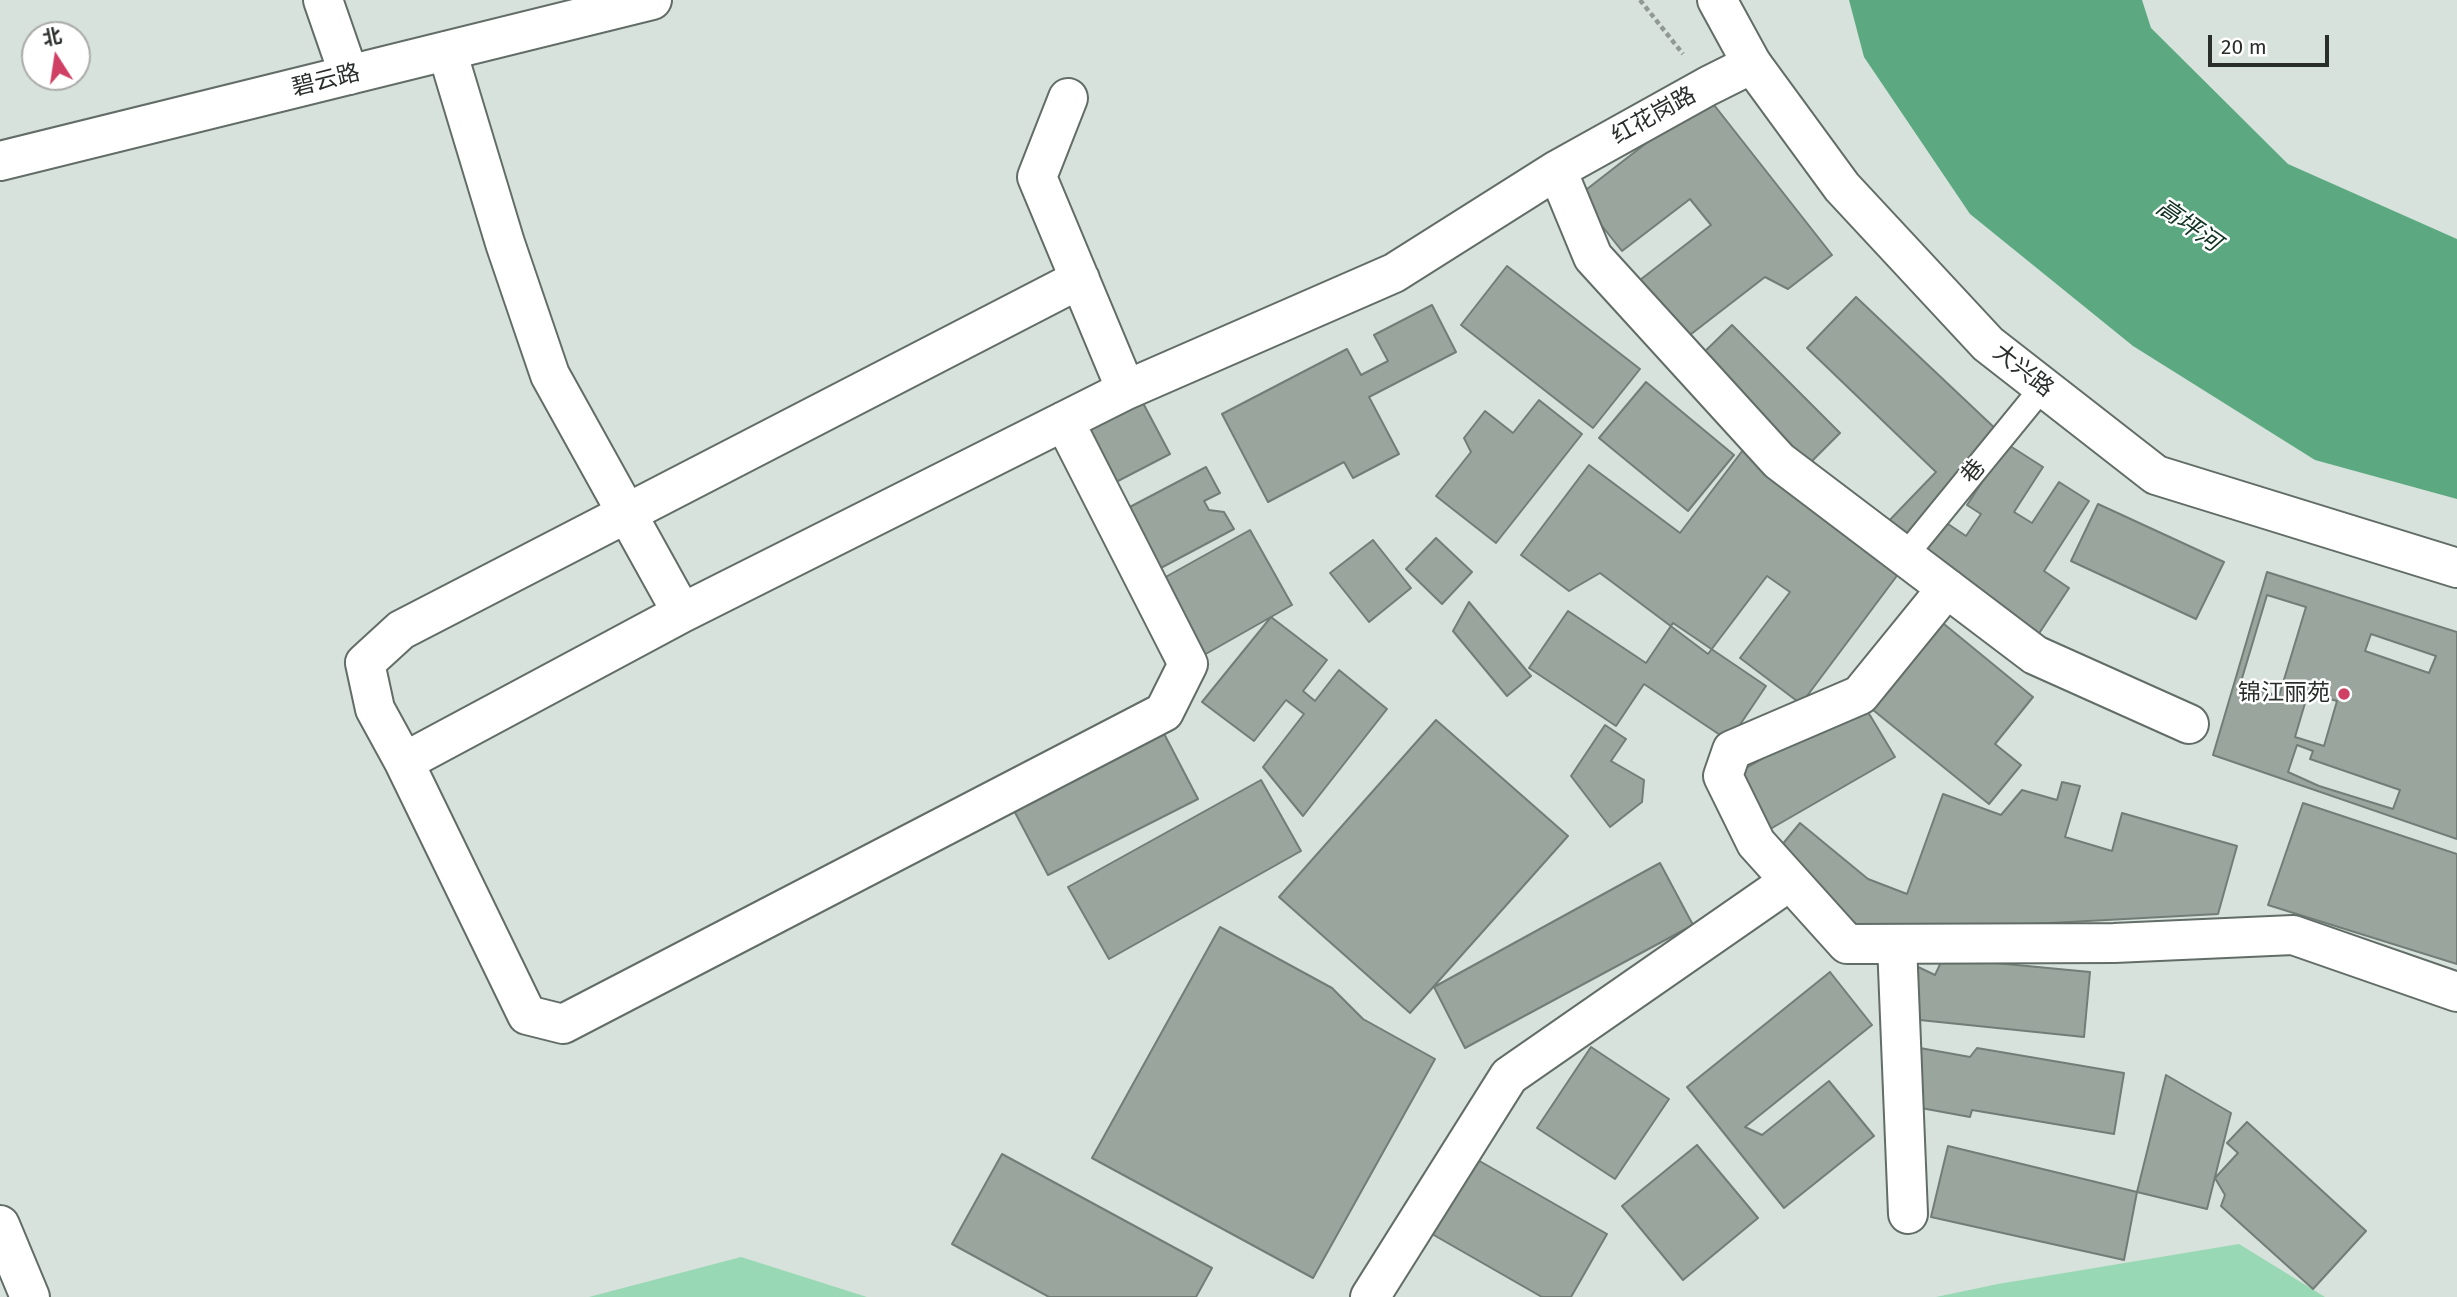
<!DOCTYPE html>
<html>
<head>
<meta charset="utf-8">
<style>
	body { margin:0 }
	#map { position:relative; width:2457px; height:1297px; overflow:hidden; background:#d6e2db; font-family:"Fira Sans","Noto Sans SC",sans-serif }
	canvas { display:block }
	.north { position:absolute; left:21px; top:21px; width:70px; height:70px; box-sizing:border-box; background:#fff; border:2px solid #aaabaa; border-radius:50%; rotate:348deg; font-size:19px; font-weight:700; line-height:28px; text-align:center; color:#2a2e2b }
	.north::after { content:''; display:block; margin:auto; width:24px; height:32px; background:#cf4064; clip-path:polygon(50% 0,100% 100%,50% 72%,0 100%) }
	.scale { position:absolute; left:2208px; top:35px; width:121px; height:32px; box-sizing:border-box; border:4px solid #2a2e2b; border-top:0; padding-left:9px; font-size:21px; line-height:24px; white-space:nowrap; color:#2a2e2b; -webkit-text-stroke:5px #fff; paint-order:stroke }
</style>
</head>
<body>
<div id="map">
<canvas width="2457" height="1297"></canvas>
<div class="north">北</div>
<div class="scale">20 m</div>
</div>
<script>
const context = document.querySelector('canvas').getContext('2d');
context.lineJoin = 'round';
function fill(path, color) {
  context.fillStyle = color;
  context.fill(path, 'evenodd');
}
function shape(rows) {
  const path = new Path2D();
  for (const r of rows) {
    path.moveTo(r[0], r[1]);
    for (let i = 2; i < r.length; i += 2) path.lineTo(r[i], r[i + 1]);
  }
  return path;
}
function strokePath(path, color, width, dash) {
  context.strokeStyle = color;
  context.lineWidth = width;
  context.lineCap = dash ? 'butt' : 'round';
  context.setLineDash(dash || []);
  context.stroke(path);
}
function label(font, color, halo, rows, align = 'center') {
  context.font = font + ' "Fira Sans","Noto Sans SC",sans-serif';
  context.lineWidth = 5;
  context.setLineDash([]);
  context.textBaseline = 'middle';
  context.strokeStyle = halo;
  context.fillStyle = color;
  for (const [text, x, y, turn = 0] of rows) {
    context.save();
    context.translate(x, y);
    context.rotate((+turn || 0) * Math.PI / 180);
    context.textAlign = isNaN(turn) ? turn : align;
    if (halo) context.strokeText(text, 0, 0);
    context.fillText(text, 0, 0);
    context.restore();
  }
}
fill(shape([
	[2239,1244,2325,1297,1936,1297,1998,1284],
	[741,1257,867,1297,589,1297]
]), '#98d8b4');
fill(shape([
	[1849,0,2142,0,2151,28,2288,164,2457,239,2457,499,2315,460,2133,346,1970,214,1864,57]
]), '#5ca981');
const building = shape([
	[1707,96,1832,255,1788,289,1765,277,1686,338,1640,280,1711,225,1690,199,1622,251,1578,196,1707,96],
	[1507,266,1640,369,1593,428,1461,325,1507,266],
	[1856,297,2000,433,1909,551,1883,527,1936,472,1807,348,1856,297],
	[1432,305,1456,352,1369,397,1399,454,1353,478,1344,462,1268,502,1222,414,1347,349,1361,375,1388,361,1374,335,1432,305],
	[1732,325,1840,433,1804,469,1696,360,1732,325],
	[1646,382,1734,455,1688,511,1599,438,1646,382],
	[1539,400,1582,434,1496,543,1436,496,1471,452,1464,438,1485,411,1513,433,1539,400],
	[1143,403,1170,454,1116,482,1088,430,1143,403],
	[1749,442,1908,561,1801,704,1740,658,1790,592,1767,576,1708,654,1600,573,1569,591,1521,555,1589,465,1680,533,1749,442],
	[2007,444,2043,467,2014,512,2032,523,2059,482,2089,501,2044,571,2069,588,2036,638,1916,560,1942,520,1966,536,1981,514,1967,505,2007,444],
	[1206,467,1220,493,1204,501,1209,510,1224,512,1234,529,1157,570,1126,509,1206,467],
	[2098,504,2224,562,2196,619,2071,561,2098,504],
	[1250,530,1292,605,1204,655,1162,579,1250,530],
	[1436,538,1472,572,1442,604,1406,569,1436,538],
	[1373,540,1411,588,1369,622,1330,573,1373,540],
	[2267,572,2457,632,2457,839,2213,755,2267,572],
	[2267,595,2306,607,2279,696,2240,685,2267,595],
	[1469,602,1531,676,1507,696,1453,631,1469,602],
	[1568,611,1646,663,1673,623,1766,686,1729,741,1644,684,1616,726,1529,668,1568,611],
	[1933,615,2033,697,1995,744,2021,765,1989,804,1862,701,1933,615],
	[1271,617,1327,660,1303,691,1315,701,1339,670,1387,709,1303,816,1263,767,1304,714,1286,700,1254,741,1202,702,1271,617],
	[2371,634,2436,656,2429,673,2365,651,2371,634],
	[2308,693,2337,701,2324,746,2295,737,2308,693],
	[1862,702,1895,757,1765,832,1732,776,1862,702],
	[1436,720,1568,836,1410,1013,1279,897,1436,720],
	[1159,724,1198,799,1048,875,1010,803,1159,724],
	[1605,725,1626,739,1611,761,1644,780,1642,802,1610,827,1571,776,1605,725],
	[2297,745,2313,751,2310,759,2400,790,2393,809,2319,786,2288,772,2297,745],
	[1261,780,1301,851,1109,959,1068,887,1261,780],
	[2062,782,2080,786,2065,837,2112,851,2122,813,2237,846,2218,914,1865,933,1772,857,1800,823,1868,879,1907,894,1943,794,2001,815,2022,790,2057,800,2062,782],
	[2303,803,2457,854,2457,964,2268,905,2303,803],
	[1660,863,1693,925,1465,1048,1434,987,1660,863],
	[1220,927,1332,988,1363,1019,1435,1059,1313,1278,1092,1158,1220,927],
	[1943,958,2090,972,2084,1037,1910,1019,1916,966,1935,975,1943,958],
	[1830,972,1872,1025,1745,1127,1762,1135,1829,1081,1874,1136,1784,1208,1687,1087,1830,972],
	[1591,1047,1669,1099,1615,1179,1537,1128,1591,1047],
	[1920,1048,1970,1057,1977,1048,2124,1073,2114,1134,1972,1110,1970,1117,1910,1106,1920,1048],
	[2166,1075,2231,1113,2207,1209,2137,1192,2166,1075],
	[2247,1122,2366,1231,2313,1289,2221,1206,2225,1195,2215,1178,2238,1153,2227,1143,2247,1122],
	[1697,1145,1758,1218,1683,1280,1622,1206,1697,1145],
	[1948,1146,2137,1192,2124,1260,1931,1217,1948,1146],
	[1002,1154,1212,1268,1196,1297,1049,1297,952,1244,1002,1154],
	[1476,1159,1607,1234,1571,1297,1542,1297,1432,1234,1476,1159]
]);
fill(building, '#9aa59e');
strokePath(building, '#727d77', 2);
const lane = shape([
	[1907,559,1909,551,2043,387]
]);
const street = shape([
	[323,0,349,75],
	[447,51,505,243,550,375,682,613,1126,390,1037,177,1068,98],
	[1557,170,1593,257,1779,461,2035,655,2189,724],
	[1126,390,1394,273,1557,170,1708,86,1752,64],
	[1064,421,1188,664,1164,712,563,1024,527,1015,404,762,375,709,365,663,401,630,1080,279],
	[1947,588,1860,695,1732,750,1723,776,1756,843,1847,944,2114,943,2293,935,2457,992],
	[404,762,682,613],
	[1897,944,1908,1214],
	[1370,1297,1509,1076,1790,881]
]);
const secondary = shape([
	[1717,0,1752,64,1842,187,1988,344,2156,475,2457,568],
	[0,161,652,0],
	[0,1225,30,1297]
]);
strokePath(lane, '#626d67', 28);
strokePath(street, '#626d67', 42);
strokePath(secondary, '#626d67', 42);
strokePath(shape([
	[1640,0,1683,54]
]), '#919994', 4.5, [5, 3.5]);
strokePath(lane, '#fff', 24);
strokePath(street, '#fff', 38);
strokePath(secondary, '#fff', 38);
for (const [x, y, r, color] of [
	[2344,694,7,"#cf4064"]
]) {
  const dot = new Path2D();
  dot.arc(x, y, r, 0, 2 * Math.PI);
  context.fillStyle = color;
  context.fill(dot);
  strokePath(dot, '#fff', 2.5);
}
label('23px', '#2a2e2b', '#fff', [
	["碧云路",326,81,-14],
	["红花岗路",1654,116,-29],
	["大兴路",2023,371,38],
	["巷",1974,472,-51]
]);
label('23px', '#2a2e2b', '#fff', [
	["锦江丽苑",2330,694]
], 'right');
label('italic 24px', '#0f3221', '#fff', [
	["高坪河",2188,226,35]
]);
</script>
</body>
</html>
